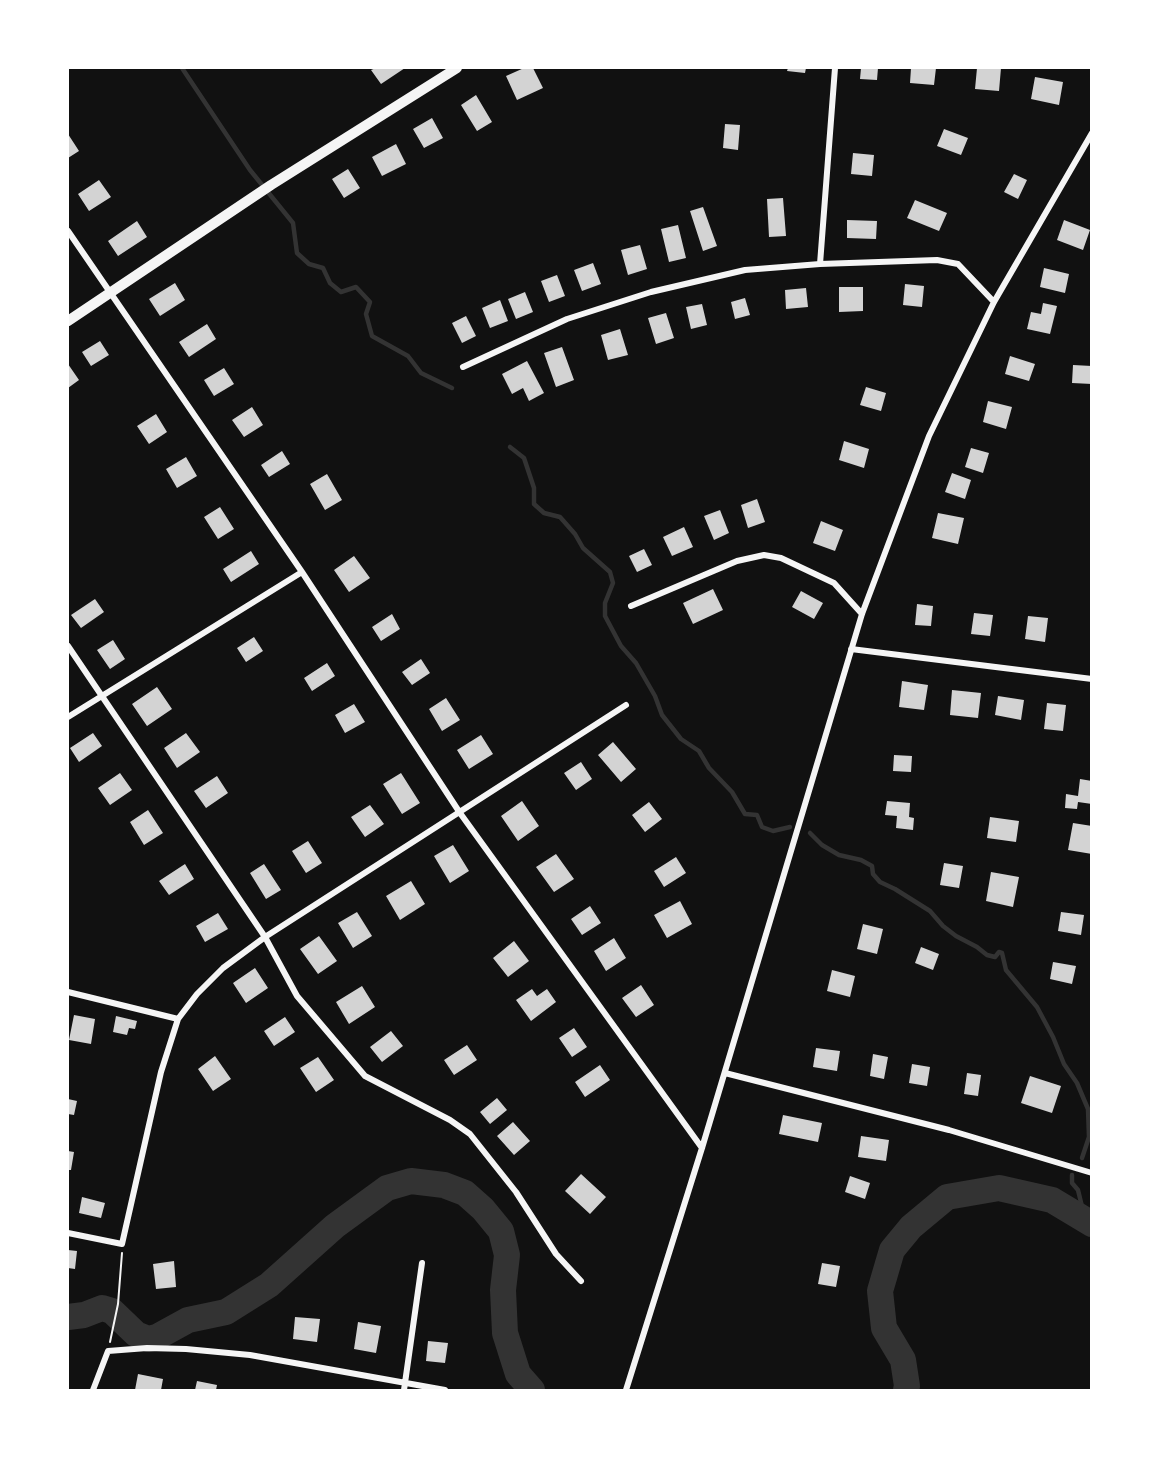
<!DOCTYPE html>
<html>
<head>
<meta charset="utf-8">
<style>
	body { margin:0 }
	#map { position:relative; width:1159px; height:1458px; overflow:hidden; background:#111; font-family:"Noto Sans",sans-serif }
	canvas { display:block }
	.frame { position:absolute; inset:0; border:69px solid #fff; pointer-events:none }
</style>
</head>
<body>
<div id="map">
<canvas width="1159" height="1458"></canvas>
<div class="frame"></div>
</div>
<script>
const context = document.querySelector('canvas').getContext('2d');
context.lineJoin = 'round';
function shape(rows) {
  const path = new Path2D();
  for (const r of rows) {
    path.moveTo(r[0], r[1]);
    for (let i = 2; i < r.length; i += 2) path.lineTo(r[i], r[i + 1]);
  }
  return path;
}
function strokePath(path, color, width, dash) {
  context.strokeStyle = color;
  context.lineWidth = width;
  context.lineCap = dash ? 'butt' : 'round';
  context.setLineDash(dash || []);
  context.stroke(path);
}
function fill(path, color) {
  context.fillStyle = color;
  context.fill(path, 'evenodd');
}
strokePath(shape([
	[182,68,250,170,293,223,297,253,309,264,323,268,330,283,341,292,356,287,370,302,366,314,372,336,408,356,421,373,452,388],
	[510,447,524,458,534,488,534,504,544,513,560,517,575,534,583,548,610,572,613,583,605,603,605,616,621,646,636,663,655,696,662,715,681,739,699,751,709,768,732,792,745,814,757,815,762,827,773,831,790,827],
	[810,833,822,845,839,855,861,860,872,866,873,874,880,882,895,889,930,911,943,926,956,936,977,947,987,955,995,957,999,952,1002,953,1006,970,1037,1007,1053,1037,1064,1064,1077,1083,1088,1109,1089,1137,1082,1158],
	[1072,1175,1072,1183,1078,1190,1085,1219]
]), '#333', 4.5);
strokePath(shape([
	[68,1317,84,1315,102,1308,112,1311,136,1334,148,1339,157,1337,188,1320,226,1312,269,1285,335,1226,387,1188,411,1181,444,1185,465,1193,483,1209,501,1231,507,1255,503,1290,505,1333,518,1374,532,1390],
	[906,1390,907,1386,903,1360,884,1328,880,1291,892,1250,911,1227,947,1197,999,1188,1052,1200,1092,1224]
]), '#333', 26);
fill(shape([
	[376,68,405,68,381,84,371,70],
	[524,68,533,68,543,88,517,100,506,76],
	[788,68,806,68,805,73,787,71],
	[861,68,878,68,877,80,860,79],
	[911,68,936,68,934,85,910,83],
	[977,68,1001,68,999,91,975,89],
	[1035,77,1063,82,1059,105,1031,99],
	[476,95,492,122,477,131,461,105],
	[432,118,443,138,424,148,413,129],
	[725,124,740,125,738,150,723,148],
	[944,129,968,138,961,155,937,146],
	[68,134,79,151,68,158],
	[396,144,406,164,382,176,372,157],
	[853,153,874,155,872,176,851,174],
	[348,169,360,188,344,198,332,179],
	[1014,174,1027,180,1018,199,1004,192],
	[99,180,111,197,89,211,78,194],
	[783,198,786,236,769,237,767,199],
	[915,200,947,213,939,231,907,218],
	[703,207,717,246,703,251,690,211],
	[847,220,877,221,876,239,847,238],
	[1064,220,1090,230,1083,250,1057,240],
	[137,221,147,237,118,256,108,241],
	[678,225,686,258,669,262,661,229],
	[640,245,647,269,628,275,621,250],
	[593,263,601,284,582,291,574,270],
	[1044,268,1069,274,1065,293,1040,287],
	[557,275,565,296,549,302,541,281],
	[175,283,185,300,160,316,149,299],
	[905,284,924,286,922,307,903,305],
	[839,287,863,287,863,311,839,312],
	[806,288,808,307,786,309,785,290],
	[525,292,533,312,516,319,508,299],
	[745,298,750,315,735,319,731,302],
	[500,300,508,321,490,328,482,308],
	[1043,303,1057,306,1050,334,1027,329,1031,312,1041,314],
	[702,304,707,325,691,329,686,307],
	[666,313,674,338,656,344,648,318],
	[466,316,476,336,462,343,452,323],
	[207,324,216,339,189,357,179,342],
	[620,329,628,355,608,360,601,335],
	[100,341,109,355,91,366,82,352],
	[562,347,574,380,556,387,544,353],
	[1010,356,1035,364,1029,381,1005,374],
	[527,361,544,393,529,401,523,388,512,394,502,374],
	[68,364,79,380,68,388],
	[1073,365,1092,366,1092,384,1072,383],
	[224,368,234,384,214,396,204,380],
	[866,387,886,393,881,411,860,405],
	[988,401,1012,407,1006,429,983,422],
	[252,407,263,425,244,437,232,420],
	[156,414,167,432,149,444,137,426],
	[844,441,869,449,864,468,839,460],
	[971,448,989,453,983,473,965,467],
	[282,451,290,464,269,477,261,465],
	[186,457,197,476,177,488,166,469],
	[952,473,971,480,965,499,945,492],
	[327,474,342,500,325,510,310,484],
	[757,499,765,522,748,528,741,505],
	[220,507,234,529,218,539,204,517],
	[720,510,729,533,714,540,704,516],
	[938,513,964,518,958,544,932,538],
	[821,521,843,530,835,551,813,543],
	[684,527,693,547,672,556,663,537],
	[644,549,652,565,637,572,629,556],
	[251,551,259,564,231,582,223,569],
	[354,556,370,578,349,592,334,570],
	[713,589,723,610,693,624,683,603],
	[801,591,823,603,814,619,792,607],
	[95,599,104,612,81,628,71,615],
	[917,604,933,606,931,626,915,625],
	[974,613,993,615,990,636,971,634],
	[392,614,400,629,381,641,372,627],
	[1028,616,1048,618,1045,642,1025,639],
	[254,637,263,651,246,662,237,648],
	[113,640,125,659,110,669,97,650],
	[421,659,430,673,412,685,402,672],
	[327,663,335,676,312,691,304,678],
	[902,681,928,685,924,710,899,707],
	[157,687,172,709,147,726,132,704],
	[952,690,981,693,978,718,950,715],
	[998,696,1024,700,1021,720,995,715],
	[446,698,460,720,442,731,429,709],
	[1047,703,1066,705,1063,731,1044,729],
	[354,704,365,722,345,733,335,715],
	[93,733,102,746,79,762,70,748],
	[186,733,200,752,177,768,164,748],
	[481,735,493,754,469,769,457,750],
	[613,742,636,769,621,782,598,755],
	[894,755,912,756,911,772,893,771],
	[581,762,592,779,576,790,564,773],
	[120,773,132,790,110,805,98,788],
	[401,773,420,803,402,814,383,784],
	[217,776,228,793,206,808,194,791],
	[1080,779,1092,781,1092,804,1078,802,1077,809,1065,808,1066,794,1078,796],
	[522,801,539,826,518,841,501,816],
	[887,801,910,803,909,817,914,818,913,830,896,828,897,816,885,815],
	[649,802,662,819,645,832,632,815],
	[370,805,384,824,365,837,351,817],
	[148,810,163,833,144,845,130,822],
	[990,817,1019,821,1016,842,987,838],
	[1073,823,1092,826,1092,854,1068,850],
	[308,841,322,863,306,873,292,851],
	[453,845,469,871,450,883,434,856],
	[556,854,574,879,554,892,536,867],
	[676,857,686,873,664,887,654,871],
	[944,863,963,866,959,888,940,885],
	[185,864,194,879,169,895,159,881],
	[264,864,281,890,266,899,250,873],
	[991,872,1019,877,1013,907,986,901],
	[411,881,425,904,400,920,386,896],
	[680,901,692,924,667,938,654,915],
	[590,906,601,923,582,935,571,919],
	[357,912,372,936,353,948,338,923],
	[1061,912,1084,915,1081,935,1058,931],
	[218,913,228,929,205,942,196,926],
	[863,924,883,929,877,954,857,949],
	[319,936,337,961,318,974,300,949],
	[614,938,626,958,606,971,594,951],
	[514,941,529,961,508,977,493,958],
	[921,947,939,954,933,970,915,963],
	[1053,962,1076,966,1072,984,1050,979],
	[255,968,268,988,246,1003,233,983],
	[832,970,855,976,850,997,827,991],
	[641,985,654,1005,636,1017,622,998],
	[362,986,375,1007,349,1024,336,1002],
	[532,989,537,996,547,989,556,1002,531,1021,516,1000],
	[74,1015,95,1019,91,1044,69,1040],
	[116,1016,137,1021,135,1029,129,1028,127,1035,113,1032],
	[285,1017,295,1032,274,1046,264,1031],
	[574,1028,587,1047,572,1057,559,1038],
	[391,1031,403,1046,382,1062,370,1047],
	[467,1045,477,1060,454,1075,444,1060],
	[816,1048,840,1051,837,1071,813,1067],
	[873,1054,888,1057,884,1079,870,1076],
	[215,1056,231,1079,213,1091,198,1069],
	[318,1057,334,1080,316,1092,300,1068],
	[912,1064,930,1067,927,1086,909,1083],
	[600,1065,610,1080,585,1097,575,1082],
	[967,1073,981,1075,978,1096,964,1094],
	[1030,1076,1061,1086,1052,1113,1021,1103],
	[497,1098,507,1110,490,1124,480,1112],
	[68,1099,77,1101,74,1115,68,1114],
	[783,1115,822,1123,818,1142,779,1134],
	[513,1122,530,1141,514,1155,497,1136],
	[861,1136,889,1140,886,1161,858,1157],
	[68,1151,74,1152,71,1170,68,1170],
	[581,1174,606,1197,590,1214,565,1191],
	[850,1176,870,1183,865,1199,845,1192],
	[82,1197,105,1203,101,1218,79,1213],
	[68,1250,77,1251,75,1269,68,1268],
	[174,1261,176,1287,156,1289,153,1264],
	[822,1263,840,1266,836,1287,818,1284],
	[295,1317,320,1319,317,1342,293,1339],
	[358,1322,381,1326,376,1353,354,1349],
	[428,1341,448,1343,445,1363,426,1361],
	[138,1374,163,1379,161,1390,135,1390],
	[197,1381,217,1385,216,1390,195,1390]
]), '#d3d3d3');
strokePath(shape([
	[110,1342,118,1304,122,1253]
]), '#f5f5f5', 2);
strokePath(shape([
	[68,231,302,572,460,813,702,1148],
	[820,264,835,68],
	[463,367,567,319,651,292,745,270,820,264,937,260,958,264,994,302],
	[631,606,737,561,764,555,781,558,834,583,862,614],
	[68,646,265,937,297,996,365,1076,450,1120,470,1134,516,1192,556,1254,581,1281],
	[851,649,1092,679],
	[68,717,302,572],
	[68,992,178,1019],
	[725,1073,949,1130,1092,1173],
	[68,1233,122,1244,161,1072,178,1019,197,994,223,968,265,937,626,705],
	[93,1390,108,1351,147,1348,186,1349,250,1355,445,1390],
	[404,1390,422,1263],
	[626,1390,702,1148,862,614,929,436,994,302,1092,133]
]), '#f5f5f5', 6);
strokePath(shape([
	[68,321,271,185,457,68]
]), '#f5f5f5', 10);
</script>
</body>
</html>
